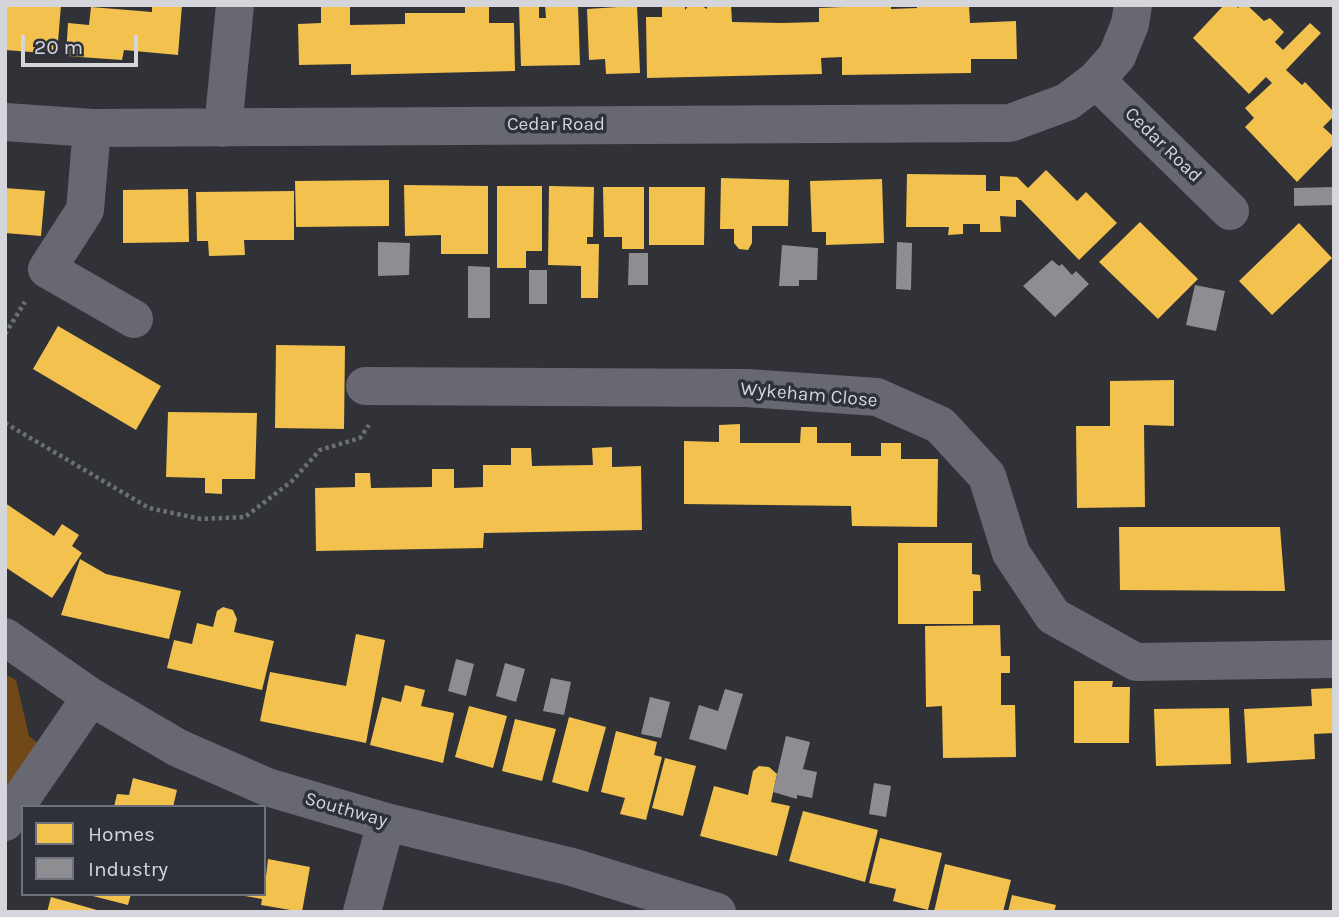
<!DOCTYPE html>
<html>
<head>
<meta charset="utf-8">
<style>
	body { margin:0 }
	#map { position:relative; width:1339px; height:917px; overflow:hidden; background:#313237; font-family:Karla,sans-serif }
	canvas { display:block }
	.frame { position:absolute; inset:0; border:7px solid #d4d6dc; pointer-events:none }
	.legend { position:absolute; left:21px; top:805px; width:245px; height:91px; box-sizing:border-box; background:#2e303a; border:2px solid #70727b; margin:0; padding:9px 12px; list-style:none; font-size:21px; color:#d4d6dc }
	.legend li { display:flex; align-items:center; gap:14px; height:35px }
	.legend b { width:35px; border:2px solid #70727b }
	.scale { position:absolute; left:21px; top:35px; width:117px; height:32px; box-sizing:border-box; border:4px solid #d4d6dc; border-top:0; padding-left:9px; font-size:21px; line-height:24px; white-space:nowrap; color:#d4d6dc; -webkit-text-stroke:5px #2e303a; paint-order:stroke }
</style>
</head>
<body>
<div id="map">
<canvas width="1339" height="917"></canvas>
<div class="frame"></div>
<ul class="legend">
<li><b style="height:19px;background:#f2c14e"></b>Homes</li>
<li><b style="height:19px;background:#8d8d92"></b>Industry</li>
</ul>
<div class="scale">20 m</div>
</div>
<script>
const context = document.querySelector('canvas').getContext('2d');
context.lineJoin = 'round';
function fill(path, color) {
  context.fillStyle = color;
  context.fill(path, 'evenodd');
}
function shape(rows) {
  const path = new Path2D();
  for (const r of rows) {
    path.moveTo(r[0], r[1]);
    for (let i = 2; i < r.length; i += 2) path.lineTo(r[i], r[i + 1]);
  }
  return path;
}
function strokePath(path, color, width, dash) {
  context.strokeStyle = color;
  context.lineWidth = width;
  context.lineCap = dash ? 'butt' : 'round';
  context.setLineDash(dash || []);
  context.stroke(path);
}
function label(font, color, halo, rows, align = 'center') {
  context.font = font + ' Karla,sans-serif';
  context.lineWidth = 7;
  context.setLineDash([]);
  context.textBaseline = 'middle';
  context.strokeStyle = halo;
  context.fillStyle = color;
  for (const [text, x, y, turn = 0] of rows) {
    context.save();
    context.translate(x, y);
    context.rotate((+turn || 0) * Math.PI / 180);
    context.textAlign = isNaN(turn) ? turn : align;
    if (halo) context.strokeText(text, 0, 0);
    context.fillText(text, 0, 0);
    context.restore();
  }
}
fill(shape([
	[5,674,16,680,29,736,39,744,5,800]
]), '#714817');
fill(shape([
	[5,5,61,5,57,54,5,50],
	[152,5,182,5,178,55,124,50,122,60,66,56,68,23,89,25,91,7,152,12],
	[321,5,350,5,350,25,405,24,405,13,465,13,465,7,489,6,489,23,514,23,515,71,351,75,351,64,299,65,298,24,321,23],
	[519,5,539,5,539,18,546,18,545,5,578,5,580,65,521,66],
	[618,5,637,5,640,73,606,74,605,59,589,60,587,9,618,7],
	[662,5,685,5,685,10,689,5,700,5,707,9,707,5,731,5,732,22,782,23,819,22,819,8,891,5,891,9,917,8,917,5,969,5,970,23,1016,21,1017,59,971,59,971,73,842,75,842,57,821,58,822,74,647,78,646,17,662,17],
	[1224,5,1236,5,1238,8,1241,5,1247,5,1264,21,1270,18,1284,32,1275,42,1283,50,1310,23,1321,33,1286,70,1302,85,1305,82,1334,112,1334,116,1323,127,1334,137,1334,144,1297,182,1245,127,1254,118,1245,108,1272,83,1266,77,1249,94,1193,38],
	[1046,170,1077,201,1086,192,1117,223,1079,260,1021,200,1016,200,1016,217,1000,216,1001,232,980,232,980,224,963,224,963,234,948,235,949,227,906,227,907,174,986,175,986,191,1000,191,1000,176,1017,177,1028,188],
	[721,178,789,180,788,226,752,226,752,243,748,250,739,249,734,243,734,229,720,229],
	[882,179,884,243,826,245,826,232,812,232,810,181],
	[389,180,389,226,296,227,295,181],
	[404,185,488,186,488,254,441,254,441,235,405,236],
	[497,186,542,186,542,251,526,251,526,268,497,268],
	[549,186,594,187,593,237,587,237,587,244,599,244,598,298,581,298,581,266,548,265],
	[603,187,644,187,644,249,622,249,622,237,604,237],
	[649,187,705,187,704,245,649,245],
	[5,188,45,191,41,236,5,233],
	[188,189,189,242,123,243,123,190],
	[294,191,294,240,244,240,245,255,209,256,208,241,197,241,196,192],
	[1140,222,1198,279,1158,319,1099,262],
	[1299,223,1332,258,1272,315,1239,281],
	[58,326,161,386,136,430,33,369],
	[276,345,345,346,344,429,275,428],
	[1174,380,1174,426,1144,425,1145,507,1077,508,1076,426,1110,426,1110,381],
	[168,412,257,413,255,479,222,479,222,494,205,493,205,478,166,477],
	[740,424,740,443,800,443,801,427,817,427,817,443,851,443,851,456,881,456,881,443,901,443,901,459,938,459,937,527,852,526,851,506,684,504,684,441,719,442,719,425],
	[612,447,612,467,641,466,642,530,484,533,483,548,316,551,315,488,355,487,355,473,370,473,371,488,432,487,432,469,454,469,454,488,483,487,483,465,511,465,511,448,531,448,532,466,593,465,592,448],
	[5,503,54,536,62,524,79,535,72,546,82,553,52,598,5,567],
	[1119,527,1280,527,1285,591,1120,590],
	[898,543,972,543,972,574,980,575,981,591,973,591,973,624,898,624],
	[80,559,106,574,181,591,169,639,61,615],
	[223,607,233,610,237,619,234,632,274,641,262,690,167,668,174,640,192,644,197,623,213,627,217,611],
	[1000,625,1001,656,1010,656,1010,673,1001,673,1001,705,1015,705,1016,757,943,758,942,706,926,707,925,626],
	[356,634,385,640,366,743,260,721,270,672,346,686],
	[1074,681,1113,681,1112,687,1130,687,1129,743,1074,743],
	[405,685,425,690,421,706,454,713,443,763,370,745,382,697,401,702],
	[1334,688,1334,733,1314,734,1315,759,1247,763,1244,709,1312,706,1311,689],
	[469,706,507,716,493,768,455,757],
	[1229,708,1231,764,1156,766,1154,709],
	[569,717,606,727,588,792,552,782],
	[515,719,556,729,542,781,502,771],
	[616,731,657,742,654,755,662,757,646,820,620,814,625,798,601,792],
	[665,758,696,766,683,816,652,808],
	[759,766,769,767,777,774,771,802,790,806,777,856,700,836,714,786,748,795,753,771],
	[133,778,177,790,173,807,114,807,117,794,129,795],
	[803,811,878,830,865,882,789,861],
	[880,838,942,853,928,910,893,901,896,889,869,883],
	[268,859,310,867,302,912,261,905,262,899,245,896,264,894],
	[945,864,1011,880,1003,912,934,912],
	[85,894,131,894,128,905],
	[1012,895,1056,905,1054,912,1008,912],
	[51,897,97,910,97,912,47,912]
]), '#f2c14e');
fill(shape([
	[1334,187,1334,205,1294,206,1294,188],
	[378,242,410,243,409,275,378,276],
	[897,242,912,243,911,290,896,289],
	[782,245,818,248,817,280,799,280,799,286,779,286],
	[629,253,648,253,648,285,628,285],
	[1052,260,1059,266,1062,264,1072,275,1076,271,1089,284,1055,317,1023,286],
	[468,266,490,267,490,318,468,318],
	[529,270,547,270,547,304,529,304],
	[1195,285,1225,291,1216,331,1186,325],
	[456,659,474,664,466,696,448,691],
	[505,663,525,669,516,702,496,696],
	[551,678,571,682,564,715,543,711],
	[725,689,743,694,726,750,689,739,699,705,718,711],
	[650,697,670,702,661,738,641,734],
	[786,736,810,742,803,769,817,772,812,798,797,795,797,799,773,792],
	[874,783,891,786,886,817,869,814]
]), '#8d8d92');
strokePath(shape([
	[5,334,25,302],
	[5,423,149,508,201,519,245,517,292,481,320,450,360,438,369,425]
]), '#6d6f76', 4.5, [3.5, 3.5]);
strokePath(shape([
	[1133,5,1130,24,1117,56,1096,80,1230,211],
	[5,122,92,128,1010,123,1067,102,1096,80],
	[92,128,85,210,47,269,134,319],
	[223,128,235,5],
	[365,386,747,388,877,397,940,425,987,476,1011,553,1053,616,1136,662,1334,659],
	[5,637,91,697,178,748,267,787,386,822,572,867,717,912],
	[5,822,91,697],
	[362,912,386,822]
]), '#676872', 38);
label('19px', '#d4d6dc', '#2e303a', [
	["Cedar Road",556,125],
	["Cedar Road",1163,145,44],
	["Wykeham Close",809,395,5],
	["Southway",346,810,16]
]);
</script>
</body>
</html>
